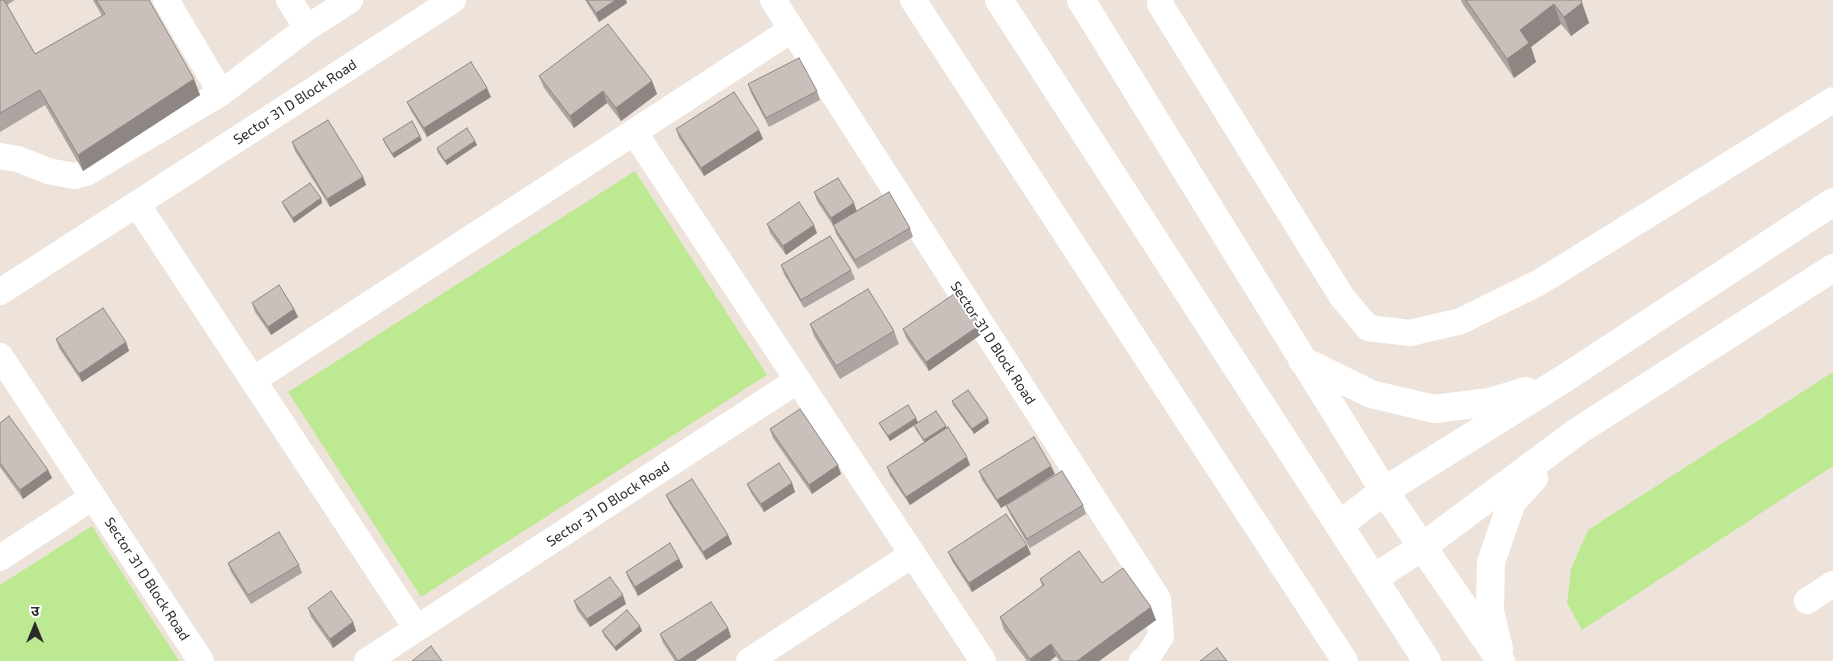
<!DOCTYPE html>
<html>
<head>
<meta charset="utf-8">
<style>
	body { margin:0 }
	#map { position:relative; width:1833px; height:661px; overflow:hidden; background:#eee3db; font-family:"Exo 2","Noto Sans Devanagari",sans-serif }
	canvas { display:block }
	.north { position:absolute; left:10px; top:601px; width:50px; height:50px; -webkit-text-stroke:4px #fff; paint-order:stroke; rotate:0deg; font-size:14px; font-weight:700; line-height:20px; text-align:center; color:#2a2a2a }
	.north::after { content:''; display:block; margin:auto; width:18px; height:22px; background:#2a2a2a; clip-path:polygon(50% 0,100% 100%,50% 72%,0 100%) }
</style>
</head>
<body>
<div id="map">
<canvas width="1833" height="661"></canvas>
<div class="north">उ</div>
</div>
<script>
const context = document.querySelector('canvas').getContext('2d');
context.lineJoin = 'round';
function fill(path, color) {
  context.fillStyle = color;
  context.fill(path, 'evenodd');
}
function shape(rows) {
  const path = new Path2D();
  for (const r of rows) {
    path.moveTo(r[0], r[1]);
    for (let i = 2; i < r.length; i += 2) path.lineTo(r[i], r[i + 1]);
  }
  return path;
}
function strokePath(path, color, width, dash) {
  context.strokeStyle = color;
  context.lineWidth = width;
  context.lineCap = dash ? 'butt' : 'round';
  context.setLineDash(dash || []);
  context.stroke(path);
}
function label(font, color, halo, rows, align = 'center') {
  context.font = font + ' "Exo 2",sans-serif';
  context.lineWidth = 4;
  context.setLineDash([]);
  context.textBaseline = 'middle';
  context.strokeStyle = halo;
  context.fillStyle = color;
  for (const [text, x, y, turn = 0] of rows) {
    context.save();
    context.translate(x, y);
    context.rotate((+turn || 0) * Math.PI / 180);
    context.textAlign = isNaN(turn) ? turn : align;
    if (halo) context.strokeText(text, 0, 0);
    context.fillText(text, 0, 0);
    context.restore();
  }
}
fill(shape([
	[635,171,767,375,421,597,288,392],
	[1833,372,1833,466,1582,630,1567,603,1571,569,1588,530],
	[92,526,179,661,0,661,0,585]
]), '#bee993');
strokePath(shape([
	[166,0,221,93],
	[289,0,307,28],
	[773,0,1158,599,1161,636,1147,658,1142,661],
	[913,0,1345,661],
	[1160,4,1342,297,1368,328,1410,333,1461,321,1540,282,1833,100],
	[634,132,983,661],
	[0,156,18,159,48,171,75,176,86,173,221,93,307,28,350,0],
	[137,204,417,629],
	[0,292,453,0],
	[0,356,201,661],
	[253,380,791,30],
	[0,558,93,497],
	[1807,601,1833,584],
	[367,661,798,380],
	[749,661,913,554]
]), '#fff', 26);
strokePath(shape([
	[999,0,1427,661],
	[1081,0,1384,491,1501,661],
	[1302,360,1371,394,1434,409,1490,402,1526,391],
	[1339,525,1384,491,1565,378,1833,202],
	[1374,578,1422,547,1578,431,1833,268],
	[1499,649,1490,611,1491,562,1512,502,1534,478]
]), '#fff', 28);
fill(shape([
	[0,0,15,0,7,5,35,54,102,16,93,0,149,0,200,95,83,171,45,105,0,132],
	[585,0,626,0,627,3,599,22],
	[1461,0,1581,0,1589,23,1571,36,1561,24,1531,47,1536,62,1514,78,1462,3],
	[539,76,652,81,657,94,621,121,607,103,574,128,544,88],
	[748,84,817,91,820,100,769,127,751,93],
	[491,97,427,137,411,111,407,102],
	[676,129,759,130,763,139,704,176,679,138],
	[383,139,422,140,394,158,385,144],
	[475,141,477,145,447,165,438,153,437,148],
	[292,142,363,177,366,185,330,207,295,151],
	[814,192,857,211,910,228,913,237,858,269,836,234,834,227,817,201],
	[321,198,322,203,294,223,284,207,282,202],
	[767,224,817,233,786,255,770,233],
	[781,265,851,270,855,279,804,308,784,274],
	[252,303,294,309,298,317,271,335,255,312],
	[810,324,894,331,899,344,840,379,814,336],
	[903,329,983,333,929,371,906,338],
	[56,339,126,342,129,351,82,382,59,348],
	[952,401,989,423,974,434,953,405],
	[916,418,918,423,947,428,970,465,910,505,890,476,887,467,924,442,916,430,914,425,890,441,881,427,879,423],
	[0,423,48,470,52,478,23,499,0,467],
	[770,429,841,474,812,494,773,438],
	[979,471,1055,474,1001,508,982,480],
	[792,483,795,492,764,512,751,493,747,484],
	[666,495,728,535,732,544,706,560,670,504],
	[1006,505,1083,505,1086,514,1030,548,1010,514],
	[948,552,1031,554,972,592,952,561],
	[679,559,683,567,638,596,629,580,626,572],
	[228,563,299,565,302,573,251,604,231,572],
	[1040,579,1102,583,1156,620,1099,661,1059,661,1056,656,1050,661,1027,661,1004,630,1000,617,1042,586],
	[574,601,626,604,590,627,577,610],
	[308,608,353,622,356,631,333,648,311,617],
	[728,628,731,637,695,661,675,661,663,643,660,634],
	[602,631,642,631,616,651,604,636]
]), '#ada5a1');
fill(shape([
	[616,0,626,0,627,3,599,22,596,13],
	[1582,3,1589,23,1571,36,1564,17],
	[1554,4,1561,24,1531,47,1536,62,1514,78,1507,59,1520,30],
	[194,79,200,95,83,171,78,155],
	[652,81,657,94,621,121,616,108],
	[487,88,491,97,427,137,424,128],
	[603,91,607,103,574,128,570,116],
	[759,130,763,139,704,176,701,168],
	[420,136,422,140,394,158,392,154],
	[475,141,477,145,447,165,445,161],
	[363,177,366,185,330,207,327,199],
	[321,198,322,203,294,223,293,218],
	[854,203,857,212,834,227,831,218],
	[814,225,817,233,786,255,783,246],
	[294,309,298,317,271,335,268,327],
	[980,325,983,333,929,371,926,362],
	[126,342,129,351,82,382,79,374],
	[916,418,918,423,890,441,888,436],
	[988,418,989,423,974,434,972,429],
	[946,426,948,431,926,444,924,440],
	[967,457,970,465,910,505,906,497],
	[838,465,841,474,812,494,809,485],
	[1051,466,1055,474,1001,508,997,500],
	[48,470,52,478,23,499,20,490],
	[792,483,795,492,764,512,761,504],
	[728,535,732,544,706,560,703,552],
	[1027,545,1031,554,972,592,969,583],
	[679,559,683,567,638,596,635,587],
	[623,595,626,604,590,627,587,619],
	[1151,607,1156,620,1099,661,1077,661],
	[353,622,356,631,333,648,330,639],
	[640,626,642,631,616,651,615,647],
	[728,628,731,637,695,661,678,661],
	[1051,644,1056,656,1050,661,1031,661,1030,659]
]), '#8d8683');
const building = shape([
	[0,0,4,0,35,54,105,14,96,0,149,0,194,79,78,155,40,90,0,113,0,0],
	[587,0,616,0,596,13,587,0],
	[1466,0,1581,0,1582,3,1564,17,1554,4,1520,30,1529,43,1507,59,1466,0],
	[608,24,652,81,616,108,603,91,570,116,539,76,608,24],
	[799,58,817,91,766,118,748,84,799,58],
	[471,62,487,88,424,128,407,102,471,62],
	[734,92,759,130,701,168,676,129,734,92],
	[328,120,363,177,327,199,292,142,328,120],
	[412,121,420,136,392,154,383,139,412,121],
	[467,128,475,141,445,161,437,148,467,128],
	[838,178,854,203,831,218,814,192,838,178],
	[310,183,321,198,293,218,282,202,310,183],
	[889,192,910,228,855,260,833,225,889,192],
	[799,202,814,225,783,246,767,224,799,202],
	[830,236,851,270,801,300,781,265,830,236],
	[279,285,294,309,268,327,252,303,279,285],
	[868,289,894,331,836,366,810,324,868,289],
	[957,292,980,325,926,362,903,329,957,292],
	[103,308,126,342,79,374,56,339,103,308],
	[968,390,988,418,972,429,952,401,968,390],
	[908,405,916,418,888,436,879,423,908,405],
	[800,409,838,465,809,485,770,429,800,409],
	[936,411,946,426,924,440,914,425,936,411],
	[9,416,48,470,20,490,0,463,0,423,9,416],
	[948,427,967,457,906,497,887,467,948,427],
	[1034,437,1051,466,997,500,979,471,1034,437],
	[779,463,792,483,761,504,747,484,779,463],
	[1062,471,1083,505,1027,539,1006,505,1062,471],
	[692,479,728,535,703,552,666,495,692,479],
	[1006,514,1027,545,969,583,948,552,1006,514],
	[279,532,299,565,248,595,228,563,279,532],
	[670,543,679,559,635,587,626,572,670,543],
	[1079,551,1102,583,1123,568,1151,607,1077,661,1063,661,1051,644,1030,659,1000,617,1044,585,1040,579,1079,551],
	[610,577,623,595,587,619,574,601,610,577],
	[331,591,353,622,330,639,308,608,331,591],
	[711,602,728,628,678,661,660,634,711,602],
	[627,610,640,626,615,647,602,631,627,610],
	[431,646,442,661,412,661,431,646],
	[1217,648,1227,661,1200,661,1217,648]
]);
fill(building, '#c9c0bb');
strokePath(building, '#8d8683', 1);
label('14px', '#2a2a2a', '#fff', [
	["Sector 31 D Block Road",295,102,-33],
	["Sector 31 D Block Road",993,343,57],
	["Sector 31 D Block Road",608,504,-33],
	["Sector 31 D Block Road",147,579,57]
]);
</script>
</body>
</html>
